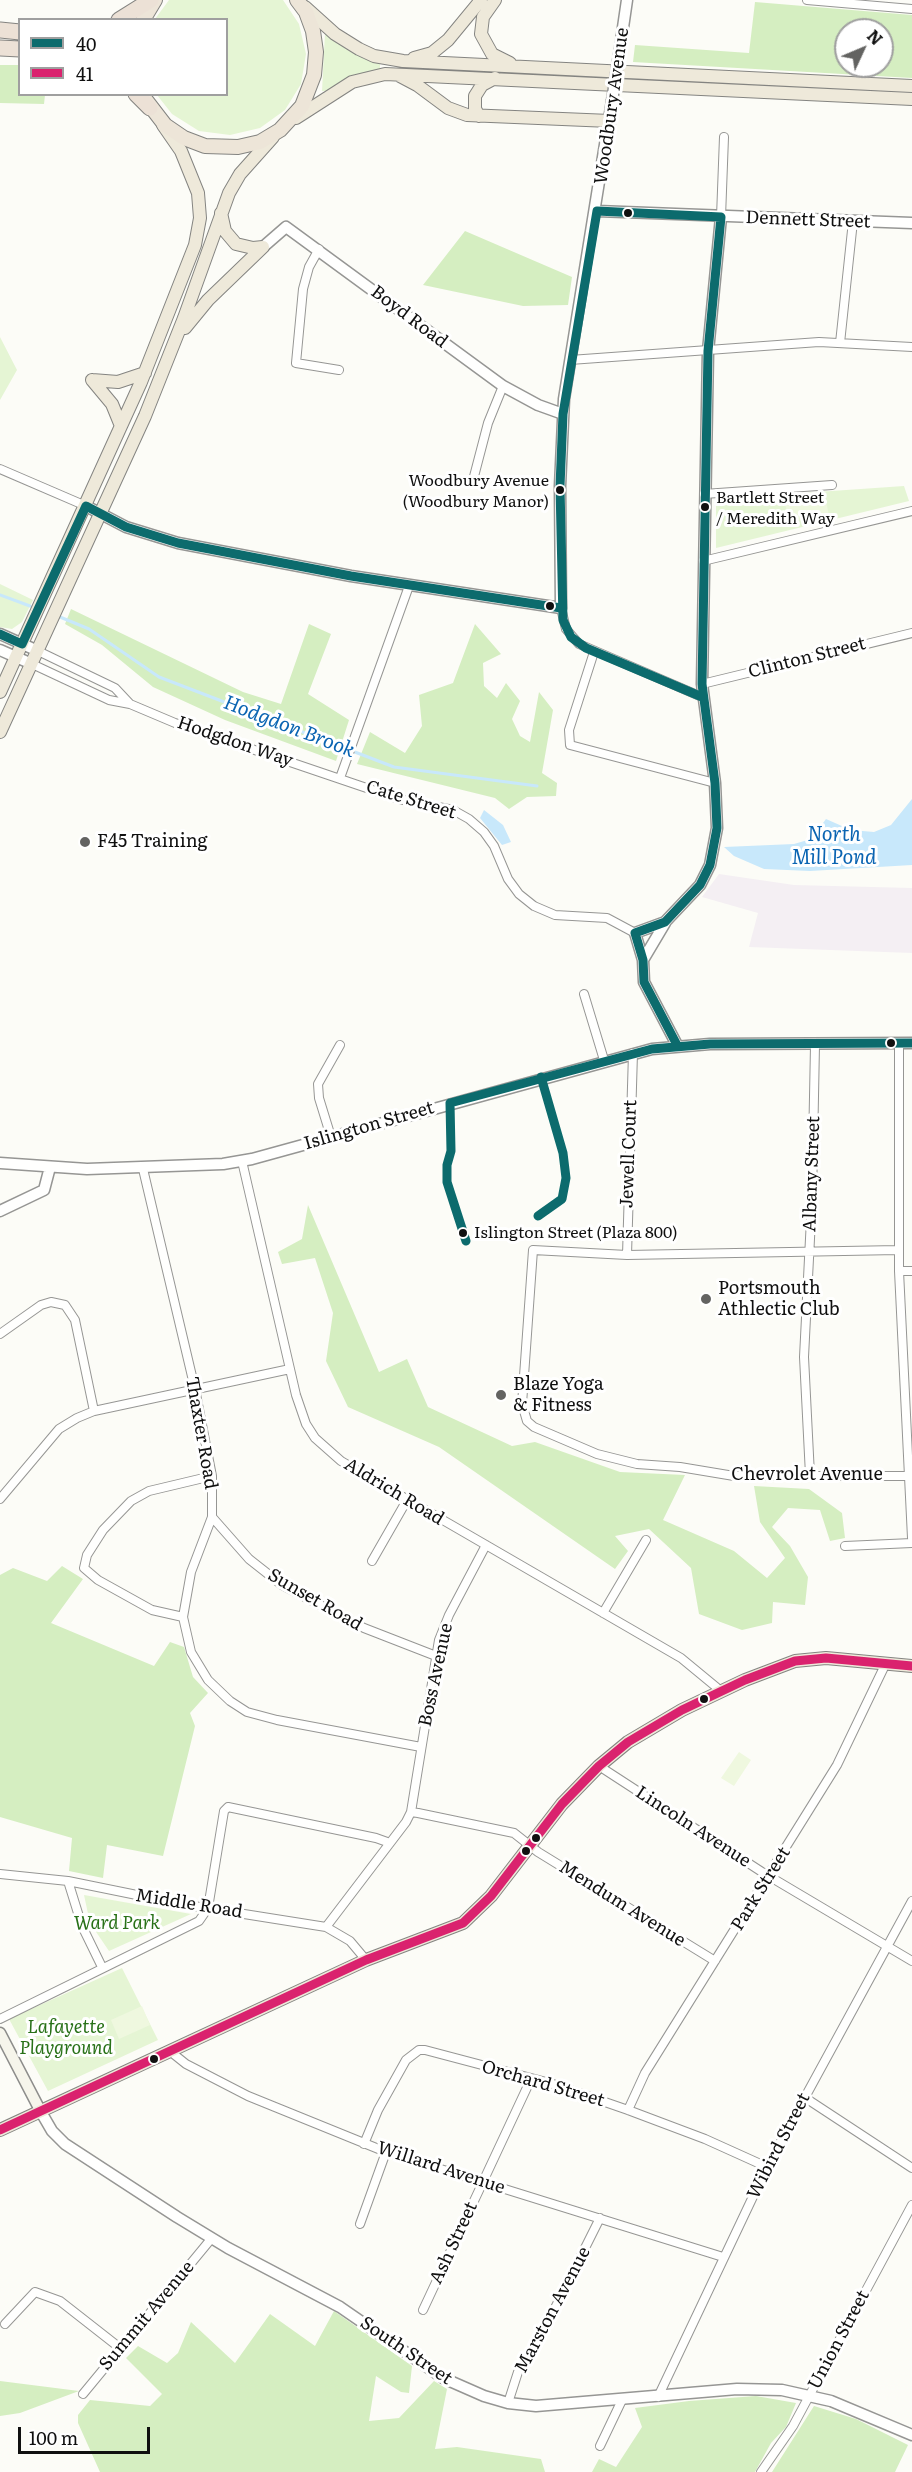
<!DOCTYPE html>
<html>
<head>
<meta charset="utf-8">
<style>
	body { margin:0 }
	#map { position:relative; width:912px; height:2472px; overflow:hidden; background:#fcfcf7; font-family:Literata,serif }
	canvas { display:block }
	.legend { position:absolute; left:18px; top:18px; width:210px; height:78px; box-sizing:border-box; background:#fff; border:2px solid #9f9f9f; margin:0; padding:8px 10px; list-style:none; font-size:18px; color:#101010 }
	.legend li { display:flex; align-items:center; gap:12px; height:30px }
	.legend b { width:30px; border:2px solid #9f9f9f }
	.north { position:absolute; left:834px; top:18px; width:60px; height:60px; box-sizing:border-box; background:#fff; border:2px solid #9f9f9f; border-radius:50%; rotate:46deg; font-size:16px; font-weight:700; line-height:24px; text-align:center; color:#101010 }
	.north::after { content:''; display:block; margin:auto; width:21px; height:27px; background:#636361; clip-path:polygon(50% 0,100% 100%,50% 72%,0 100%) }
	.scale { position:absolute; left:18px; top:2427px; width:132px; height:27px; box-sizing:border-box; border:3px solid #101010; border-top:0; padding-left:8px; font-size:18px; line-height:21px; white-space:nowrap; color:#101010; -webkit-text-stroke:4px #fff; paint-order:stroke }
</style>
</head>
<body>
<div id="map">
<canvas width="912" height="2472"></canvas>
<ul class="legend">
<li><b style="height:8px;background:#0c6b6d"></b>40</li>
<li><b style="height:8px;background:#da226e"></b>41</li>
</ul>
<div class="north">N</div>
<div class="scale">100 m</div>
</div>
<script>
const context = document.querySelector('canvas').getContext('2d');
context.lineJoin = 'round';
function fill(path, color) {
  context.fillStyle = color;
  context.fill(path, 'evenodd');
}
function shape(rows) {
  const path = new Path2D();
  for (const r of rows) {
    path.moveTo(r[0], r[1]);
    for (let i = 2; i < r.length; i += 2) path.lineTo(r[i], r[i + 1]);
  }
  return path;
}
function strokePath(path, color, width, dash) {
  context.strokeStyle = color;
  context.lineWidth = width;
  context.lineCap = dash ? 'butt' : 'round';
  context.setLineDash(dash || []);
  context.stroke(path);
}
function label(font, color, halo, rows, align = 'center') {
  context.font = font + ' Literata,serif';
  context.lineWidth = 6;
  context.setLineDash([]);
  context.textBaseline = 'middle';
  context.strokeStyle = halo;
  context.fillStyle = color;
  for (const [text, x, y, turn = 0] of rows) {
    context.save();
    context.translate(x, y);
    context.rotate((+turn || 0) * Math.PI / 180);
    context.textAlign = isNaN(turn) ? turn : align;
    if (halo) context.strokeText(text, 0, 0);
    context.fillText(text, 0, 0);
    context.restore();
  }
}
fill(shape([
	[719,874,794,885,912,888,912,953,749,947,758,913,702,897]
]), '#f4eff3');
fill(shape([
	[169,0,283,0,299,24,306,54,301,84,285,110,260,128,230,135,199,131,172,114,157,95,226,94,226,20,155,19],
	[325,33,351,52,380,64,380,69,352,76,327,91,322,91],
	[0,337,17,370,0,400],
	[904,486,909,501,716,548,716,499],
	[0,584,33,600,22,622,12,629,0,627],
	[84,1895,191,1914,109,1951,90,1923],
	[122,1968,158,2040,48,2091,9,2019]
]), '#e5f5d4');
fill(shape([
	[755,2,912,15,912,78,633,62,635,45,749,53],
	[846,30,882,30,882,66,846,66],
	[0,65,19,65,20,94,45,95,44,104,0,103],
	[465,231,572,277,568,305,523,306,423,285],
	[71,609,243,692,281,704,309,624,331,634,308,694,349,720,336,761,225,720,153,687,102,645,65,624],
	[475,624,501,654,483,663,484,686,497,698,506,683,520,701,512,719,520,736,530,742,539,692,553,710,542,773,557,783,556,796,527,797,509,809,495,798,357,764,370,732,405,753,422,726,419,695,453,683],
	[308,1205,379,1372,407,1359,428,1407,512,1446,535,1442,620,1472,685,1475,663,1520,734,1551,767,1578,785,1558,760,1522,754,1486,809,1489,842,1513,845,1538,830,1541,820,1510,788,1508,772,1527,790,1546,808,1577,805,1605,773,1602,772,1623,742,1630,699,1614,691,1568,649,1529,615,1536,628,1551,615,1569,439,1447,348,1407,326,1361,333,1313,315,1258,282,1264,278,1252,302,1239],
	[62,1566,83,1579,51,1623,154,1666,170,1642,184,1647,193,1677,208,1693,190,1713,195,1726,163,1856,107,1845,103,1878,69,1871,72,1838,0,1817,0,1575,13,1568,47,1581],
	[334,2311,412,2366,409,2393,401,2392,376,2376,369,2421,399,2418,434,2381,447,2389,435,2449,457,2447,541,2459,545,2472,100,2472,78,2423,78,2415,90,2400,150,2406,162,2394,126,2358,138,2346,167,2363,178,2353,191,2322,235,2363,270,2314,315,2346],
	[0,2381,79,2391,20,2413,0,2416],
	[756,2396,796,2403,786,2427,771,2443,755,2472,592,2472,599,2459,616,2467,642,2427,635,2408,689,2401],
	[814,2406,856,2419,908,2445,895,2472,772,2472]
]), '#d5eec1');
fill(shape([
	[825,497,829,515,790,522,785,504],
	[739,1752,751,1760,734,1786,721,1778],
	[142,2006,150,2025,119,2039,111,2020]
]), '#eff8df');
fill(shape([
	[912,799,912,865,810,871,764,869,734,856,724,847,794,844,811,839,826,819,851,830,874,832,891,825],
	[484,810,503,825,511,842,502,845,480,818]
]), '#c8e8fb');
strokePath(shape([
	[0,595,30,606],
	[60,617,89,629,159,677,394,767,537,786]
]), '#c8e8fb', 3);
const minor = shape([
	[807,0,912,9],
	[721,217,724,137],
	[319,249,309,267,303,289,296,363,339,370],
	[840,343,853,221],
	[570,360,819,342,912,347],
	[0,469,86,506],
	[472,484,488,423,503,386],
	[704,494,832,485],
	[703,561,912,511],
	[561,608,566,629,579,644,702,697],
	[38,651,115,688,130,704],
	[594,652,569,730,570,745,715,783],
	[32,664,109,700,130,704,175,723,399,799,453,810,469,819,484,832,494,846,508,879,519,894,534,906,555,915,607,918,635,933],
	[702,684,912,633],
	[340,778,409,586],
	[584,994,604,1060],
	[899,1043,899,1271,912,1538],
	[331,1137,319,1098,318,1084,340,1045],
	[242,1161,296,1395,306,1424,315,1438,341,1461,681,1658,721,1691],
	[143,1169,195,1389,212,1476,212,1517,191,1572,183,1617,191,1652,208,1680,230,1701,247,1712,277,1720,421,1747],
	[898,1250,627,1255,533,1250,522,1404,527,1421,534,1427,597,1454,637,1464,680,1467,734,1476,908,1476],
	[627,1255,633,1053],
	[899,1271,912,1271],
	[0,1334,41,1305,51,1302,65,1305,75,1320,94,1411],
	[810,1475,804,1357,812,1199,815,1045],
	[0,1499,59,1429,77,1418,94,1411,290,1369],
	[212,1517,249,1559,282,1585,364,1628,436,1656],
	[845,1546,912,1543],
	[372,1561,407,1500],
	[603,1613,646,1540],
	[183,1617,152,1610,98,1580,84,1568,87,1555,103,1530,131,1501,149,1491,212,1476],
	[599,1766,762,1872,912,1961],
	[411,1812,439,1640,449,1615,486,1545],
	[0,1874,68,1881,181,1904,326,1927,350,1941,366,1960],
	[68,1881,82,1926,102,1967],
	[326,1927,406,1822,411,1812,418,1813,514,1833,538,1852,715,1961],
	[0,2019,199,1921,208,1908,224,1811,228,1807,376,1838,390,1843],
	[171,2052,186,2064,248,2096,386,2152,723,2257],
	[804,2097,912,2168],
	[628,2110,645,2073,837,1765,886,1663],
	[364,2144,378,2110,406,2060,419,2050,425,2050,550,2083,628,2110,705,2139,767,2167],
	[360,2224,386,2152],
	[423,2310,531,2079],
	[5,2324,35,2292,60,2301,120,2348],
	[83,2394,211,2239],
	[658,2397,767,2167,912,1901],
	[508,2403,518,2372,545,2328,600,2218],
	[600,2446,622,2400],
	[761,2472,793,2426,912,2205]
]);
const tertiary = shape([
	[619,55,627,0],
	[597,211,912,223],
	[263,247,286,227,503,386,538,405,563,414],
	[86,506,126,527,178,543,351,576,561,608,560,486,564,399,612,101],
	[0,634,38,651],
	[0,650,32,664],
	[643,960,665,923],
	[677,1045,644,982,643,960,635,933,665,922,700,885,710,865,717,828,715,783,702,684,708,351,721,217],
	[0,1163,87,1169,223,1164,252,1159,652,1049,710,1044,912,1043],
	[0,1211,44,1190,50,1167],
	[41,2112,52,2131,65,2144,177,2217,228,2248,340,2307,443,2378,484,2396,508,2403,536,2406,737,2389,782,2390,831,2401,912,2435]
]);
const secondary = shape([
	[0,2033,41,2112]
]);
const primary = shape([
	[495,0,483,17,481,34,492,54,510,63],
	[305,7,335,34,359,49,374,56,403,61,912,86],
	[414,58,432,53,448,40,481,0],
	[400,76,417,85,448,108,467,115,610,121],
	[479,116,475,109,475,96,482,85,495,78],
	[296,118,352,82,385,74,912,99],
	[221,213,225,231,236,244,253,248,263,247],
	[185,328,208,300,263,247],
	[92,380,112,404,121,426],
	[92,380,118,382,145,373],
	[0,692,141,382,195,245,200,218,198,193,181,151,163,125],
	[0,732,145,416,184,318,229,193,240,174,273,137],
	[0,2130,366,1960,463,1923,491,1896,562,1804,599,1766,628,1742,682,1710,745,1680,795,1661,826,1658,912,1666]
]);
const trunk = shape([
	[143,20,155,0],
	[145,99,165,125,184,138,205,146,238,147,260,142,280,130,302,106,314,75,316,52,313,31,306,12,297,0]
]);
const motorway = shape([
	[119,20,151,0],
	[0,30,20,32],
	[0,48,20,49],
	[136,94,150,108]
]);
strokePath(minor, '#969694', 10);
strokePath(tertiary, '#969694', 13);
strokePath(secondary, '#8d8d8b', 13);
strokePath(primary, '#848481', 14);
strokePath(trunk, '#848481', 16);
strokePath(motorway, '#848481', 17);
strokePath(minor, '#fffffe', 8);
strokePath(tertiary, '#fffffe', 10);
strokePath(secondary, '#f6f5eb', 10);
strokePath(primary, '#eee9da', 12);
strokePath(trunk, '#ede5d8', 14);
strokePath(motorway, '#ece1d6', 15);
const tertiaryBridge = shape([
	[612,101,619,55]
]);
strokePath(tertiaryBridge, '#969694', 13, []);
strokePath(tertiaryBridge, '#fffffe', 10);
strokePath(shape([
	[0,634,22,644,86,506,126,527,178,543,351,576,561,608],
	[635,933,665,922,700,885,710,865,717,828,715,783,702,684,708,351,721,217,597,211,563,414,560,486,563,620,571,637,586,648,702,697],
	[635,933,643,960,644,982,677,1045],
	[450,1103,652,1049,710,1044,912,1043],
	[450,1103,451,1151,447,1165,447,1182,466,1241],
	[538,1216,562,1199,566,1178,563,1153,541,1077]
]), '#0c6b6d', 9);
strokePath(shape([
	[0,2130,366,1960,463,1923,491,1896,562,1804,599,1766,628,1742,682,1710,745,1680,795,1661,826,1658,912,1666]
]), '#da226e', 9);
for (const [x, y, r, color] of [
	[628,213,5,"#101010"],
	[560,490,5,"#101010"],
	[705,507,5,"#101010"],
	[550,606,5,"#101010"],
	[85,842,6,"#636361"],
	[891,1043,5,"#101010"],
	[463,1233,5,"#101010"],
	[706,1299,6,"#636361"],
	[501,1395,6,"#636361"],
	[704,1699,5,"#101010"],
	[536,1838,5,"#101010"],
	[526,1851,5,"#101010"],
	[154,2059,5,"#101010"]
]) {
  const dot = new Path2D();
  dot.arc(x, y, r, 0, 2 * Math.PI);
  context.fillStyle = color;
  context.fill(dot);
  strokePath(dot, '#fff', 2);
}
label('16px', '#101010', '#fff', [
	["Woodbury Avenue",549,481,"right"],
	["(Woodbury Manor)",549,502,"right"],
	["Bartlett Street",716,498],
	["/ Meredith Way",716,519],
	["Islington Street (Plaza 800)",474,1233]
], 'left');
label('18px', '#101010', '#fff', [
	["Woodbury Avenue",612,106,-82],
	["Dennett Street",808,220,2],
	["Boyd Road",409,317,37],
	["Clinton Street",807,658,-14],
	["Hodgdon Way",235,742,19],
	["Cate Street",411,800,17],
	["Islington Street",369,1126,-16],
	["Jewell Court",629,1154,-88],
	["Albany Street",812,1174,-88],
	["Thaxter Road",201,1433,80],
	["Chevrolet Avenue",807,1475],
	["Aldrich Road",394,1492,31],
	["Sunset Road",315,1600,30],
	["Boss Avenue",436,1675,-78],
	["Lincoln Avenue",693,1827,33],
	["Park Street",761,1889,-58],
	["Middle Road",189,1904,9],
	["Mendum Avenue",622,1904,32],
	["Orchard Street",543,2084,16],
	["Wibird Street",779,2146,-63],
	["Willard Avenue",441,2168,18],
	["Ash Street",454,2243,-65],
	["Marston Avenue",553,2310,-62],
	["Summit Avenue",147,2316,-50],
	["Union Street",839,2340,-62],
	["South Street",406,2351,34]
]);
label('18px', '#101010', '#fff', [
	["F45 Training",97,842],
	["Portsmouth",718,1289],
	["Athlectic Club",718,1310],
	["Blaze Yoga",513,1385],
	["& Fitness",513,1406]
], 'left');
label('italic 18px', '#287118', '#fff', [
	["Ward Park",117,1924],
	["Lafayette",66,2028],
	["Playground",66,2049]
]);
label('italic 20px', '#0a64b2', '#fff', [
	["Hodgdon Brook",289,727,21],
	["North",834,835],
	["Mill Pond",834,858]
]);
</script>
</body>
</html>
